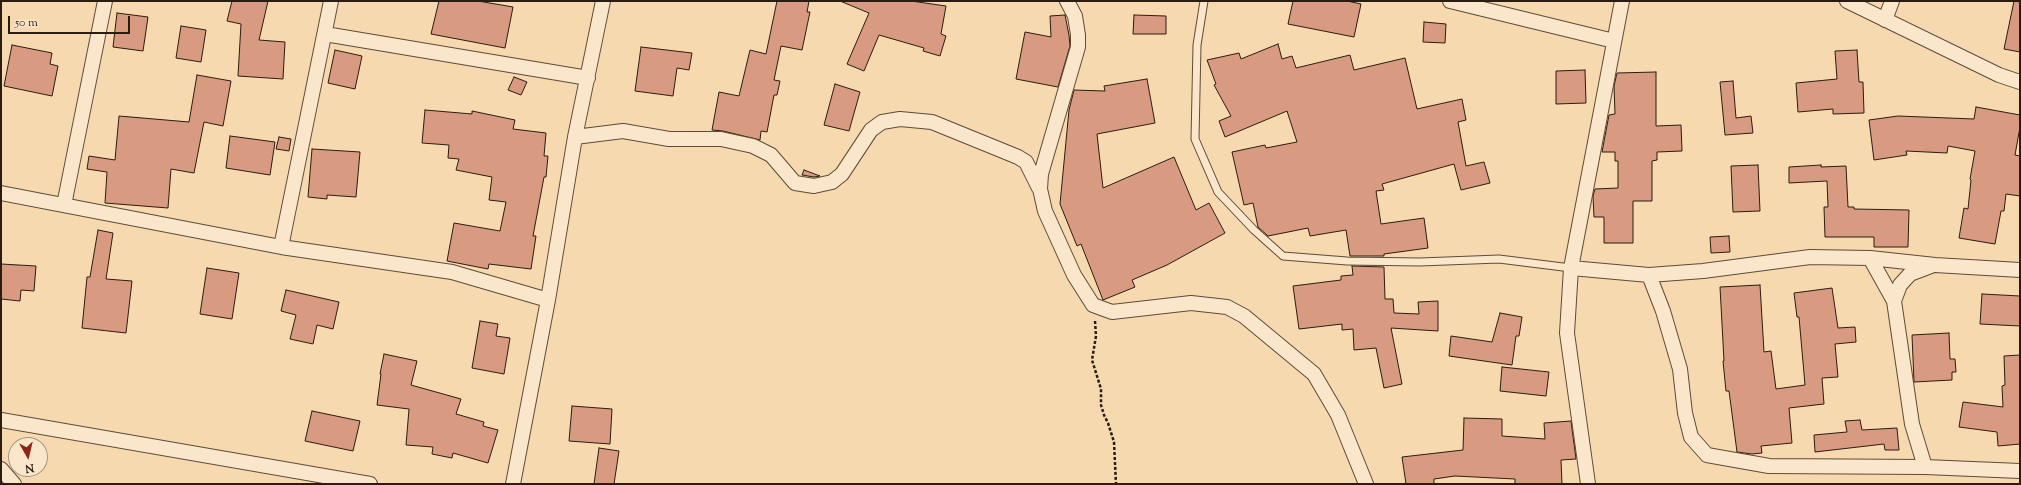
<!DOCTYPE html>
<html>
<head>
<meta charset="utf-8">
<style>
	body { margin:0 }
	#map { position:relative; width:2021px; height:485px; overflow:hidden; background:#f6d9af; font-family:"Sorts Mill Goudy",serif }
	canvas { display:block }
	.frame { position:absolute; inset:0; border:2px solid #2b1c11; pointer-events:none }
	.north { position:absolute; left:8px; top:437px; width:40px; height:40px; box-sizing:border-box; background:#f9e6cb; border:1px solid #a79581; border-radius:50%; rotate:172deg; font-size:11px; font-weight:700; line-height:16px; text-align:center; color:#2b1c11 }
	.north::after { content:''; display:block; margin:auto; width:14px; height:18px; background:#8f2418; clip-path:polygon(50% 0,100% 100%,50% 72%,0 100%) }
	.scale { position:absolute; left:8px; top:16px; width:122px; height:18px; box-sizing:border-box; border:2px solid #2b1c11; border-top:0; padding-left:5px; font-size:12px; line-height:14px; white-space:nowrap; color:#2b1c11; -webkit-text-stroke:3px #f9e6cb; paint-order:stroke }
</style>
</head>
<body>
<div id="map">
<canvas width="2021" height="485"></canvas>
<div class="frame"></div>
<div class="north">N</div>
<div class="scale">50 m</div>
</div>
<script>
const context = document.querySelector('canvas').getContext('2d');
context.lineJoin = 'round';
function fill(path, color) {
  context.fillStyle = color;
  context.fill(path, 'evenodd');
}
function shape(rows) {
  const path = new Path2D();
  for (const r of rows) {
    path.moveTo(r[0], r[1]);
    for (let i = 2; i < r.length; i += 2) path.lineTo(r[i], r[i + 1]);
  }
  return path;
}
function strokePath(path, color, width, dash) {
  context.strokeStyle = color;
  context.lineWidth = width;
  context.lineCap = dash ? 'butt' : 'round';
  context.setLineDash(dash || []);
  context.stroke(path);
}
const building = shape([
	[232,1,268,1,259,40,285,42,283,79,238,76,241,24,227,21,232,1],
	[439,1,478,1,513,7,505,48,431,34,439,1],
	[777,1,809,1,807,12,810,12,802,50,781,46,774,80,780,81,777,95,774,95,767,132,761,131,760,140,723,131,712,130,719,92,739,96,750,50,766,54,777,1],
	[840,1,911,1,946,6,941,34,946,36,940,56,923,51,924,48,879,35,864,71,847,64,869,13,840,1],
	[1293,1,1347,1,1361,4,1354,37,1288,24,1293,1],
	[2014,1,2020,2,2020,52,2004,49,2014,1],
	[117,13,148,17,143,51,113,47,117,13],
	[1065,15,1069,35,1070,46,1058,87,1016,79,1025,32,1051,37,1050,16,1065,15],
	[1134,15,1166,16,1166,34,1133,34,1134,15],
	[1424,22,1446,24,1445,43,1423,42,1424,22],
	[181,26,206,30,201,62,176,58,181,26],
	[1278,44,1282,59,1292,56,1296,68,1350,55,1354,70,1405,58,1417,109,1462,99,1466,120,1458,122,1466,166,1484,162,1490,183,1461,190,1454,164,1382,184,1384,190,1376,191,1381,224,1424,218,1428,248,1384,254,1384,256,1350,256,1346,230,1310,236,1308,228,1268,236,1258,227,1253,203,1244,205,1232,152,1265,145,1266,148,1297,142,1287,111,1225,137,1219,121,1231,116,1214,85,1216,84,1207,60,1239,53,1241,59,1278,44],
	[12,45,52,53,50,64,58,66,52,96,4,86,12,45],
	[641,47,692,53,689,70,677,68,673,96,635,91,641,47],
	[335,50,362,56,355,89,328,83,335,50],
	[1857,50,1859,82,1863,82,1864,113,1833,114,1833,109,1798,112,1796,83,1837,79,1835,51,1857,50],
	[1585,70,1586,103,1556,104,1556,71,1585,70],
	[1656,72,1656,126,1681,125,1682,151,1657,152,1657,160,1652,161,1652,201,1633,201,1633,243,1604,243,1604,217,1594,217,1593,196,1595,189,1618,188,1618,161,1615,161,1615,152,1602,152,1609,115,1615,114,1614,86,1617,73,1656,72],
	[197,75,231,81,223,126,204,122,194,173,171,169,168,208,105,203,107,172,87,169,89,156,115,160,119,116,189,122,197,75],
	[514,77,527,82,521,95,508,90,514,77],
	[1147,79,1155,123,1097,134,1103,188,1174,157,1196,210,1209,203,1225,233,1167,265,1132,280,1135,287,1103,300,1081,244,1077,246,1060,204,1069,110,1074,90,1105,91,1104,86,1147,79],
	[1733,81,1736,118,1751,116,1753,133,1725,135,1720,82,1733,81],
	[835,84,860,92,849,131,824,125,835,84],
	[1976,107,2020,115,2020,127,2015,155,2020,156,2020,196,2006,194,2004,211,2001,211,1995,244,1959,238,1964,208,1968,209,1971,180,1970,179,1975,151,1948,146,1947,153,1906,151,1907,155,1874,160,1869,120,1898,116,1974,119,1976,107],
	[425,110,472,114,472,111,515,120,513,129,546,133,544,156,548,156,546,177,544,177,533,236,536,236,531,269,489,264,488,269,447,261,454,223,500,231,506,202,489,200,492,177,456,170,459,159,448,158,449,145,422,143,425,110],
	[230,136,275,142,270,175,226,168,230,136],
	[279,137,291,139,289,151,276,149,279,137],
	[312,149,360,152,356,197,327,195,327,199,308,197,312,149],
	[1758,165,1760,211,1733,212,1731,166,1758,165],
	[1821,165,1821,167,1846,166,1848,207,1854,207,1854,209,1909,210,1908,247,1874,247,1874,237,1825,237,1824,207,1828,207,1827,181,1789,183,1789,167,1821,165],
	[804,170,820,176,814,177,802,175,804,170],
	[98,230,113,233,106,279,132,281,126,333,82,328,87,277,90,277,98,230],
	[1729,236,1730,252,1711,253,1710,237,1729,236],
	[1,264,36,266,34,291,21,290,20,301,1,299,1,264],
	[1352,266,1384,267,1385,299,1393,299,1394,313,1419,314,1418,302,1438,301,1438,331,1391,328,1402,384,1384,388,1376,348,1354,350,1353,329,1342,330,1342,324,1299,329,1293,286,1341,280,1341,276,1353,275,1352,266],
	[207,268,239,273,232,319,200,314,207,268],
	[1760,285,1764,352,1771,351,1776,389,1805,385,1799,317,1797,317,1794,293,1832,288,1838,328,1855,327,1856,342,1835,344,1838,377,1822,378,1824,404,1789,408,1792,443,1761,446,1762,453,1752,454,1737,452,1729,391,1726,391,1723,361,1724,361,1720,287,1760,285],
	[286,290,339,302,333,329,317,325,313,344,290,339,296,315,281,311,286,290],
	[1982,294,2020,296,2020,326,1980,324,1982,294],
	[1500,313,1522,317,1519,336,1516,336,1512,365,1449,356,1451,336,1492,342,1500,313],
	[480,321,498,324,496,336,510,338,504,374,472,368,480,321],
	[1949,333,1950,359,1955,359,1956,372,1952,372,1952,380,1914,382,1912,335,1949,333],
	[384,354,417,361,411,385,461,399,456,414,484,422,483,426,498,430,488,463,453,453,452,458,432,454,433,447,406,445,409,409,377,405,381,374,380,374,384,354],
	[2020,355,2020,444,1998,446,1997,432,1959,427,1963,402,2003,407,2002,386,2005,385,2004,356,2020,355],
	[1502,367,1549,372,1546,396,1500,391,1502,367],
	[572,406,612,409,610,444,569,441,572,406],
	[312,411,360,421,353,451,305,441,312,411],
	[1464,418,1502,419,1502,436,1545,439,1544,423,1571,421,1576,459,1561,460,1562,484,1515,484,1515,479,1455,476,1434,479,1434,484,1406,484,1402,457,1463,450,1464,418],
	[1860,420,1862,430,1897,428,1899,450,1885,450,1884,444,1815,452,1814,435,1847,432,1845,421,1860,420],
	[599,448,619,451,614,484,594,484,599,448]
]);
fill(building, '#d89a80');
strokePath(building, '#2b1c11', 1);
const service = shape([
	[1204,1,1197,45,1195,139,1218,192,1254,230,1283,256,1347,261,1420,262,1499,259,1571,268]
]);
const minor = shape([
	[1067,1,1075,16,1078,35,1078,47,1041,174,1040,189,1045,211,1074,275,1093,305,1112,312,1191,303,1227,307,1244,316,1314,374,1338,415,1366,484],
	[1450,1,1614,41],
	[1847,1,1999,75,2020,82],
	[1885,20,1892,1],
	[325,34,588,78],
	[575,137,623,131,669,139,721,139,753,146,771,155,795,183,814,186,832,182,842,174,871,130,882,122,900,119,932,122,1018,157,1026,162,1039,188],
	[1,193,281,247,452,272,548,300],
	[64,205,105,1],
	[281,247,331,1],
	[1870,258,1894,301,1912,424,1925,467],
	[1571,268,1622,1],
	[1649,275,1663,311,1680,369,1685,413,1691,437,1707,455,1769,466,1925,467,2020,471],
	[1894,301,1900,285,1910,274,1931,266],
	[1,420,370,484],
	[1,469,14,484],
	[513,484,548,300,575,137,603,1],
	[1588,484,1567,333,1571,268,1649,275,1703,271,1810,257,1870,258,1935,265,2020,270]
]);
strokePath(service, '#5e4b38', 9);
strokePath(minor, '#5e4b38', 16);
strokePath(shape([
	[1095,321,1096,336,1092,360,1101,389,1101,405,1104,415,1108,423,1114,442,1116,484]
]), '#2b1c11', 2.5, [3, 2]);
strokePath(service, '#f9e6cb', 7);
strokePath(minor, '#f9e6cb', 14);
</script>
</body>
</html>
